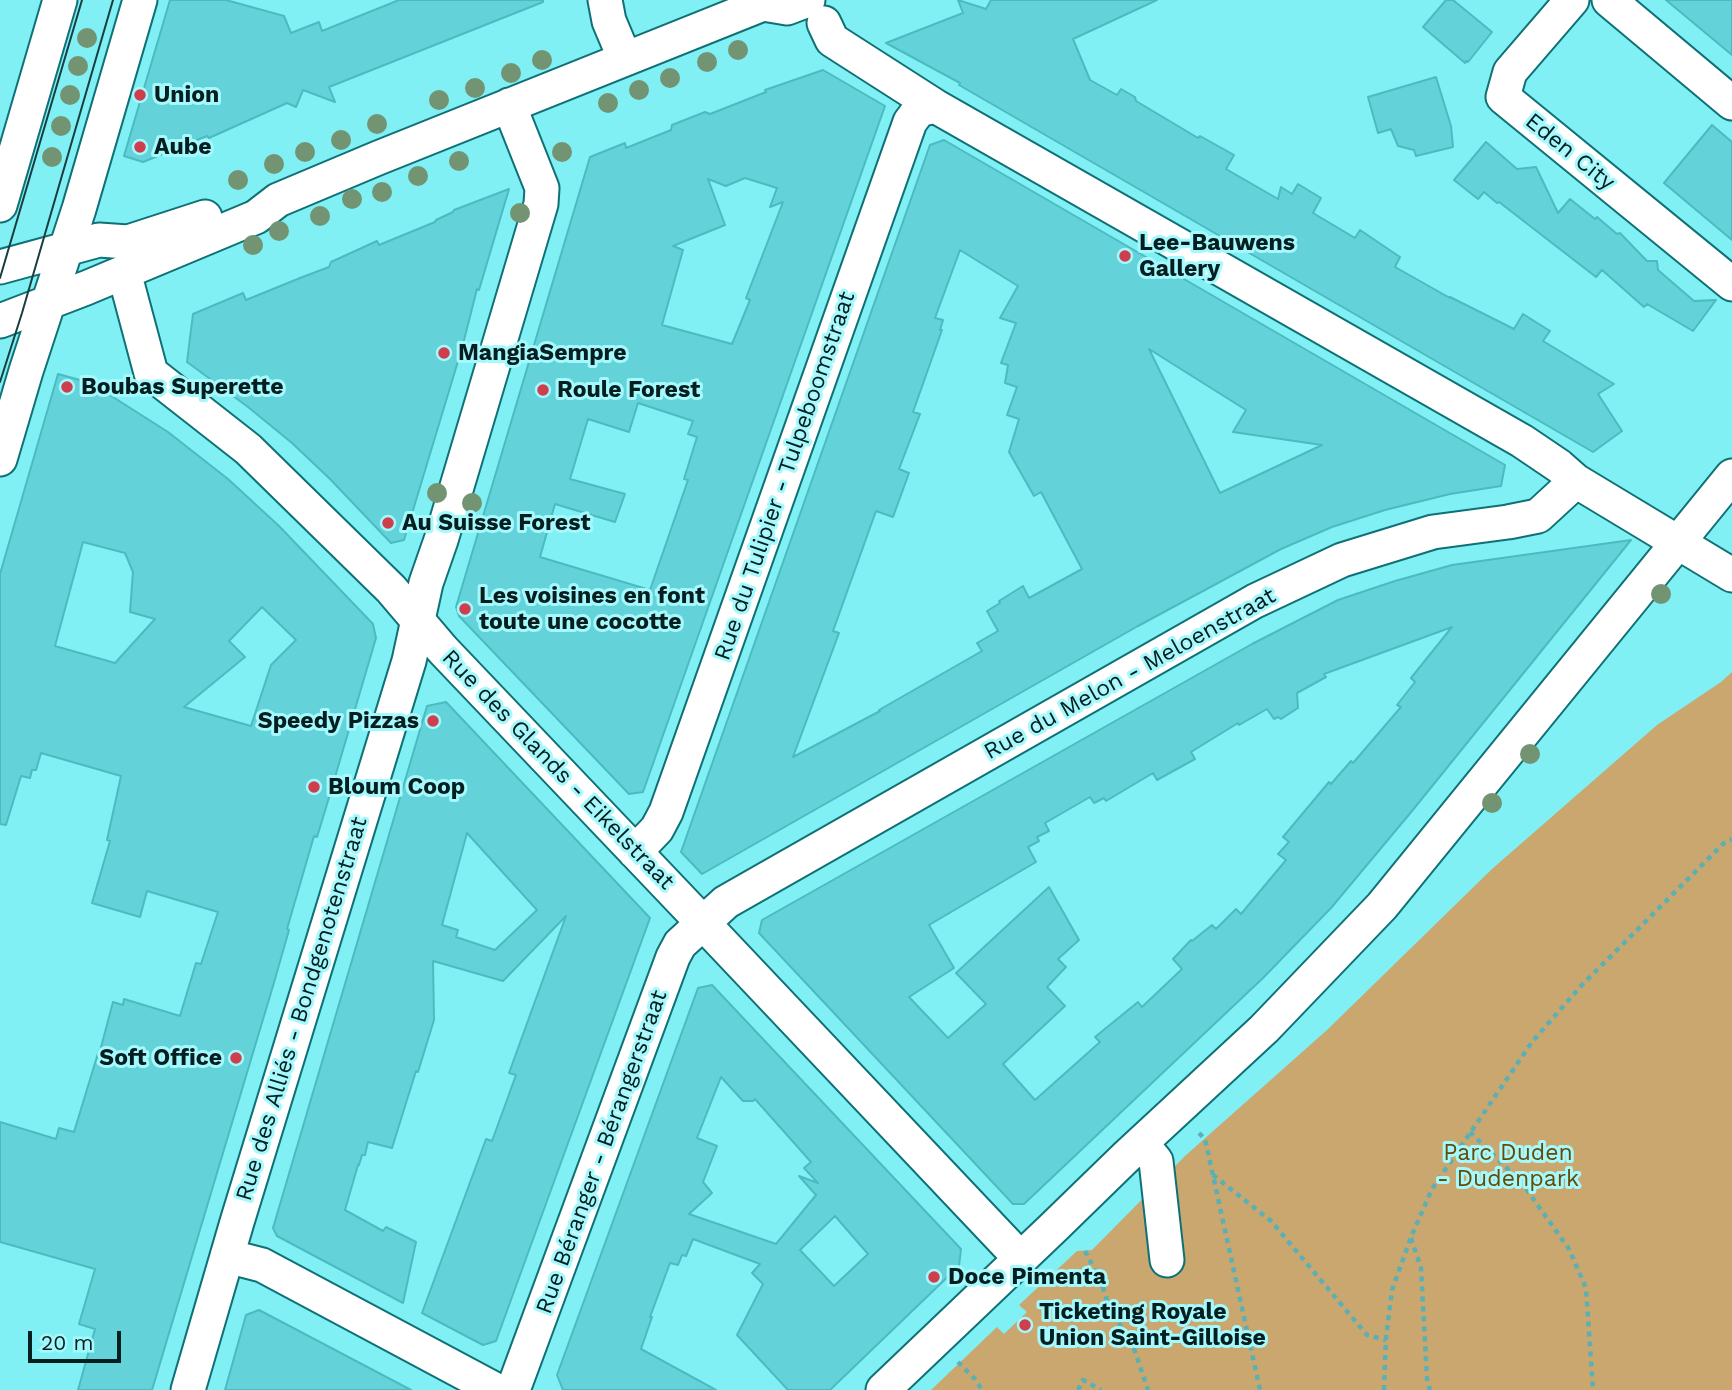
<!DOCTYPE html>
<html>
<head>
<meta charset="utf-8">
<style>
	body { margin:0 }
	#map { position:relative; width:1732px; height:1390px; overflow:hidden; background:#81f0f5; font-family:"Work Sans",sans-serif }
	canvas { display:block }
	.scale { position:absolute; left:28px; top:1331px; width:93px; height:32px; box-sizing:border-box; border:4px solid #051e1f; border-top:0; padding-left:9px; font-size:21px; line-height:24px; white-space:nowrap; color:#051e1f; -webkit-text-stroke:5px #a5f9fd; paint-order:stroke }
</style>
</head>
<body>
<div id="map">
<canvas width="1732" height="1390"></canvas>
<div class="scale">20 m</div>
</div>
<script>
const context = document.querySelector('canvas').getContext('2d');
context.lineJoin = 'round';
function fill(path, color) {
  context.fillStyle = color;
  context.fill(path, 'evenodd');
}
function shape(rows) {
  const path = new Path2D();
  for (const r of rows) {
    path.moveTo(r[0], r[1]);
    for (let i = 2; i < r.length; i += 2) path.lineTo(r[i], r[i + 1]);
  }
  return path;
}
function strokePath(path, color, width, dash) {
  context.strokeStyle = color;
  context.lineWidth = width;
  context.lineCap = dash ? 'butt' : 'round';
  context.setLineDash(dash || []);
  context.stroke(path);
}
function label(font, color, halo, rows, align = 'center') {
  context.font = font + ' "Work Sans",sans-serif';
  context.lineWidth = 6;
  context.setLineDash([]);
  context.textBaseline = 'middle';
  context.strokeStyle = halo;
  context.fillStyle = color;
  for (const [text, x, y, turn = 0] of rows) {
    context.save();
    context.translate(x, y);
    context.rotate((+turn || 0) * Math.PI / 180);
    context.textAlign = isNaN(turn) ? turn : align;
    if (halo) context.strokeText(text, 0, 0);
    context.fillText(text, 0, 0);
    context.restore();
  }
}
fill(shape([
	[1732,672,1732,1390,931,1390,997,1327,1004,1334,1027,1312,1019,1305,1077,1251,1092,1250,1185,1156,1327,1030,1492,869,1657,725,1721,682]
]), '#c9a76e');
const building = shape([
	[170,0,226,0,284,16,291,33,319,22,322,31,399,0,543,0,543,2,329,87,335,102,303,90,296,107,287,103,209,138,207,136,143,162,124,156,170,0],
	[958,0,986,9,991,0,1157,0,1073,39,1090,80,1117,95,1121,89,1135,97,1136,101,1198,138,1200,136,1234,155,1226,169,1278,199,1281,187,1292,194,1298,184,1321,198,1313,213,1355,238,1360,230,1400,257,1395,267,1450,298,1450,297,1514,329,1523,314,1550,331,1543,341,1614,384,1598,394,1622,431,1593,452,959,85,960,83,886,43,963,13,958,0],
	[1446,0,1453,0,1492,32,1468,62,1466,61,1465,63,1423,27,1446,0],
	[1666,0,1732,0,1732,55,1666,0],
	[823,70,885,106,643,792,629,794,459,616,456,607,590,157,625,143,626,148,671,130,672,125,705,112,710,114,766,92,765,90,823,70],
	[745,178,777,188,770,207,783,202,746,298,750,300,732,344,662,325,683,250,673,246,725,225,708,179,726,186,745,178],
	[638,403,693,421,688,434,697,437,684,479,688,480,650,590,540,557,555,504,615,522,625,494,570,479,588,419,629,432,638,403],
	[1436,77,1451,126,1453,147,1416,156,1414,150,1398,146,1391,129,1378,133,1368,97,1436,77],
	[1712,125,1732,142,1732,240,1664,183,1712,125],
	[944,140,1505,465,1501,486,1450,494,1385,510,1332,527,1281,549,1138,626,702,874,681,852,930,145,944,140],
	[960,250,1018,286,1000,318,1016,323,1001,363,1008,365,1005,383,1017,387,1007,415,1019,419,1009,452,1034,496,1041,492,1082,569,1029,598,1023,586,999,601,1000,603,987,611,998,631,977,643,982,651,879,710,880,711,793,757,839,633,833,631,876,511,893,517,909,473,899,469,920,414,913,412,942,330,940,330,943,320,935,318,960,250],
	[1149,349,1246,410,1233,432,1322,445,1220,493,1149,349],
	[1486,142,1517,169,1536,167,1558,213,1570,199,1595,219,1597,217,1617,234,1620,233,1647,261,1657,261,1658,270,1694,301,1716,300,1693,331,1647,304,1644,307,1602,270,1596,277,1499,202,1497,203,1484,192,1478,199,1454,180,1486,142],
	[509,189,479,290,477,289,462,348,404,540,391,543,330,479,292,443,248,407,187,362,193,314,243,293,246,300,300,278,329,267,331,262,377,241,379,245,435,222,436,220,453,212,454,210,509,189],
	[58,374,91,383,168,432,228,479,279,526,373,624,376,638,325,811,317,837,314,836,287,929,289,930,273,986,152,1390,78,1390,95,1329,79,1324,95,1269,0,1242,0,1122,56,1139,59,1128,74,1132,99,1050,100,1051,113,1002,123,1005,124,999,180,1016,196,963,201,964,218,912,147,891,140,917,92,903,110,841,107,840,121,776,41,753,36,770,32,770,30,778,21,776,6,825,0,824,0,574,58,374],
	[83,542,125,553,133,572,130,612,155,619,115,663,55,646,83,542],
	[262,607,296,640,271,665,251,726,184,707,245,657,229,641,262,607],
	[1631,540,1412,811,1331,908,1263,978,1024,1204,1013,1204,759,933,762,920,1252,644,1338,600,1395,581,1452,565,1631,540],
	[1452,627,1411,678,1415,682,1397,705,1401,707,1353,763,1351,761,1331,784,1329,782,1283,837,1289,842,1278,854,1286,860,1241,914,1236,909,1216,929,1212,925,1192,941,1191,940,1173,959,1182,969,1142,1007,1138,1002,1095,1037,1100,1042,1035,1100,1003,1064,1065,1006,1047,987,1066,967,1058,959,1079,940,1049,887,956,973,986,1004,948,1038,909,997,954,968,929,925,1036,862,1028,847,1039,841,1037,837,1049,831,1045,823,1090,797,1094,803,1104,798,1106,801,1153,773,1157,780,1195,759,1191,752,1238,723,1239,725,1267,709,1274,719,1278,717,1281,719,1298,708,1297,693,1326,677,1324,674,1452,627],
	[446,702,650,918,496,1341,483,1345,422,1313,486,1139,492,1141,516,1075,509,1073,566,916,503,981,433,961,434,1020,418,1072,416,1071,392,1148,368,1142,365,1155,362,1155,359,1165,358,1165,345,1210,383,1231,386,1227,416,1242,403,1303,277,1236,273,1228,427,706,446,702],
	[467,833,537,910,495,950,456,937,458,930,442,925,467,833],
	[712,985,961,1249,959,1266,830,1390,788,1390,737,1335,763,1284,752,1273,760,1264,693,1239,686,1256,682,1255,678,1265,670,1263,650,1317,652,1317,641,1349,716,1390,563,1390,557,1375,698,988,712,985],
	[721,1077,743,1101,753,1101,755,1099,811,1162,804,1168,818,1183,799,1176,816,1195,776,1244,689,1214,712,1193,703,1182,717,1146,697,1138,721,1077],
	[835,1216,868,1254,834,1286,800,1250,835,1216],
	[259,1310,299,1331,411,1390,225,1390,246,1315,259,1310]
]);
fill(building, '#64d3d9');
strokePath(building, '#4abcc1', 2);
const minor = shape([
	[605,0,609,21,625,59],
	[1572,0,1510,72,1503,97,1732,284],
	[1609,0,1732,103],
	[824,23,832,40,935,106,1522,441,1559,466,1576,481,1732,575],
	[0,205,60,0],
	[0,267,99,240,128,242,205,217],
	[124,272,151,373,248,449,391,589,443,650,703,923,1021,1259],
	[0,321,86,288,256,217,278,200,378,158,763,4,787,8,808,0],
	[0,459,26,371,79,209,140,0],
	[635,852,657,829,666,812,910,122,919,110,935,106],
	[1141,1143,1156,1161,1167,1260],
	[227,1256,262,1265,496,1390],
	[188,1390,237,1222,409,661,426,583,441,540,541,204,542,188,509,105],
	[513,1390,673,957,680,944,726,902,1255,601,1342,560,1433,532,1508,522,1538,516,1576,481],
	[883,1390,1054,1227,1128,1155,1264,1029,1382,906,1732,476]
]);
strokePath(minor, '#0f7175', 37);
strokePath(shape([
	[1470,1132,1522,1183,1569,1249,1586,1288,1593,1390],
	[1199,1133,1205,1139,1260,1390],
	[1213,1175,1271,1221,1367,1335,1386,1340],
	[1411,1238,1421,1268,1427,1379,1430,1390],
	[1085,1251,1102,1284,1110,1311,1131,1340,1148,1390],
	[958,1362,975,1379,982,1390],
	[1078,1390,1083,1380,1101,1390],
	[1384,1390,1386,1338,1392,1290,1411,1237,1432,1189,1532,1042,1581,986,1724,843,1732,839]
]), '#5bb0b4', 4.5, [5, 5]);
strokePath(minor, '#fff', 33);
strokePath(shape([
	[0,278,82,0],
	[0,382,22,313,113,0]
]), '#183e40', 2);
context.fillStyle = '#739472';
for (const [x, y] of [
	[87,38],
	[738,50],
	[542,60],
	[707,62],
	[78,66],
	[511,73],
	[670,78],
	[475,88],
	[639,90],
	[70,95],
	[439,100],
	[608,103],
	[377,124],
	[61,126],
	[341,140],
	[305,152],
	[562,152],
	[52,157],
	[459,161],
	[274,164],
	[418,176],
	[238,180],
	[382,192],
	[352,199],
	[520,213],
	[320,216],
	[279,231],
	[253,245],
	[437,493],
	[472,503],
	[1661,594],
	[1530,754],
	[1492,803]
]) {
  context.beginPath();
  context.arc(x, y, 10, 0, 2 * Math.PI);
  context.fill();
}
for (const [x, y, r, color] of [
	[140,95,7,"#ce3e4c"],
	[140,147,7,"#ce3e4c"],
	[1125,256,7,"#ce3e4c"],
	[444,353,7,"#ce3e4c"],
	[67,387,7,"#ce3e4c"],
	[543,390,7,"#ce3e4c"],
	[388,523,7,"#ce3e4c"],
	[465,609,7,"#ce3e4c"],
	[433,721,7,"#ce3e4c"],
	[314,787,7,"#ce3e4c"],
	[236,1058,7,"#ce3e4c"],
	[934,1277,7,"#ce3e4c"],
	[1025,1325,7,"#ce3e4c"]
]) {
  const dot = new Path2D();
  dot.arc(x, y, r, 0, 2 * Math.PI);
  context.fillStyle = color;
  context.fill(dot);
  strokePath(dot, '#a5f9fd', 2.5);
}
label('bold 23px', '#051e1f', '#a5f9fd', [
	["Union",154,95],
	["Aube",154,147],
	["Lee-Bauwens",1139,243],
	["Gallery",1139,269],
	["MangiaSempre",458,353],
	["Boubas Superette",81,387],
	["Roule Forest",557,390],
	["Au Suisse Forest",402,523],
	["Les voisines en font",479,596],
	["toute une cocotte",479,622],
	["Speedy Pizzas",419,721,"right"],
	["Bloum Coop",328,787],
	["Soft Office",222,1058,"right"],
	["Doce Pimenta",948,1277],
	["Ticketing Royale",1039,1312],
	["Union Saint-Gilloise",1039,1338]
], 'left');
label('23px', '#051e1f', '#a5f9fd', [
	["Eden City",1570,152,39],
	["Rue du Tulipier - Tulpeboomstraat",785,476,-71],
	["Rue du Melon - Meloenstraat",1130,674,-29],
	["Rue des Glands - Eikelstraat",558,770,46],
	["Rue des Alliés - Bondgenotenstraat",302,1009,-73],
	["Rue Béranger - Bérangerstraat",602,1152,-70]
]);
label('23px', '#674906', '#a5f9fd', [
	["Parc Duden",1508,1153],
	["- Dudenpark",1508,1179]
]);
</script>
</body>
</html>
